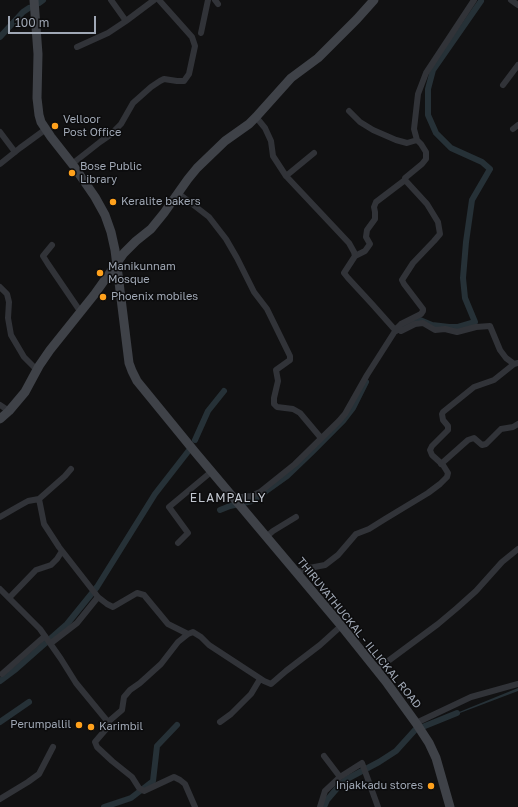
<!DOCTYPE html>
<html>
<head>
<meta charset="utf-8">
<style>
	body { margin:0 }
	#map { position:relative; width:518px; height:807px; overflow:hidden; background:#111112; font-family:"Golos Text",sans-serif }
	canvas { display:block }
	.scale { position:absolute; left:8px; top:16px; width:88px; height:18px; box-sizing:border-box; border:2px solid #a0a8b5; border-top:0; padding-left:5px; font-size:12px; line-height:14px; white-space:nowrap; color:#a0a8b5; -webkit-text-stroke:3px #0c0c0d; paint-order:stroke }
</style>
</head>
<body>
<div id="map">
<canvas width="518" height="807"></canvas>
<div class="scale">100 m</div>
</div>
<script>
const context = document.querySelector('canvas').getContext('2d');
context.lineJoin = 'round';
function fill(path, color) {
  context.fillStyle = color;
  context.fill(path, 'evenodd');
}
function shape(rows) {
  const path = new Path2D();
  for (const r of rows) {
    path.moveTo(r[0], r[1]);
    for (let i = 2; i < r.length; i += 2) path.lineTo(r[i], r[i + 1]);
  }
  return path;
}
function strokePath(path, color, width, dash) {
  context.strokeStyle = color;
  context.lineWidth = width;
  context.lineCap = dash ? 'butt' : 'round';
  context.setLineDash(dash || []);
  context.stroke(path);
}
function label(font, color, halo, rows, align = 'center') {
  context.font = font + ' "Golos Text",sans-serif';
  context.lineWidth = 3;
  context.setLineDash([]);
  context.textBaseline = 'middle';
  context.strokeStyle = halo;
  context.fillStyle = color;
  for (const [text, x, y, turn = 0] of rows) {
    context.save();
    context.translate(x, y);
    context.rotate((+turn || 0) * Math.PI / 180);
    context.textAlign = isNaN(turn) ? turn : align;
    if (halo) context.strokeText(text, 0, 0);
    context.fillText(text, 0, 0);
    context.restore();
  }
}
fill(shape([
	[518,688,518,691,415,730]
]), '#263137');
strokePath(shape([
	[39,3,43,0],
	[0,37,23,12,29,8],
	[400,330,406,325,414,321,420,320,432,325,449,327,458,327,475,322,465,298,463,278,466,242,472,200,490,169,482,162,451,148,436,133,428,115,428,89,433,70,481,1],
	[195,440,208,411,224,391],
	[220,510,230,506,252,501,287,476,313,451,343,421,353,408,366,382],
	[0,681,16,669,67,624,97,587,155,494,190,449],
	[0,722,29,702],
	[104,807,131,798,153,781,157,746,177,725],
	[324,807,327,800,339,786,345,780,379,762,396,751,415,730,457,713]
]), '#263137', 6);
strokePath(shape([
	[111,0,126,21],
	[215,0,218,4],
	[511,0,518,5],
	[201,33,208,0],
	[77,47,108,33,126,21,154,0],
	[503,85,518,65],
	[349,111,360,122,373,130,396,140,407,143,417,140],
	[256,117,265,128,271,141,273,156,286,176,349,243,354,252,355,256,344,273,348,278,372,304,396,331],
	[513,129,518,125],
	[0,132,15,152],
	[0,164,20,148,46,129],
	[72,164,100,142,110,135,121,124,133,103,151,87,160,81,164,79,177,81,184,81,189,74,195,46,192,37,159,0],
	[286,176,314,153],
	[178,193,209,217,226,239,237,258,254,292,267,309,290,356,290,360,276,370,278,381,274,398,274,404,277,407,293,409,300,413,321,438],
	[52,245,43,256,48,264,80,311],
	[355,256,365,251,370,244,366,237,367,230,375,219,375,212,374,207,376,202,405,180],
	[0,287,7,294,9,302,8,318,11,335,24,357,37,370],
	[397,328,401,331,415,324,423,323,435,330,445,329,457,332,476,327,490,326,500,350,506,358,514,364],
	[0,405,9,411],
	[441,464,468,440,474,438,482,445,486,444,501,429,513,427,518,424],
	[233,498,251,496,260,492,295,464,339,421,345,414,367,375,397,328,401,324,421,314,423,311,423,309,404,284,402,280,413,263,434,241,440,234,438,222,427,204,405,180,405,178,422,164,426,159,426,152,421,144,417,140,414,129,418,94,426,73,474,0],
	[39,499,44,524,59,547,98,597,107,604,113,607,137,593,144,595,168,624,188,634],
	[0,517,19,506,28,501,39,499,65,476,71,469],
	[266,537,273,531,296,517],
	[178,543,188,533,169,507,211,472],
	[297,573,304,569,325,565,338,555,356,534,369,529,385,519,428,493,440,484,447,477,448,473,443,465,432,455,430,450,432,446,448,430,448,426,443,420,442,414,443,412,474,387,494,380,514,364,518,363],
	[0,589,40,629,61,659,76,683,108,722],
	[9,598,36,570,51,565,57,559,62,551],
	[51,643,77,623,98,597],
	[376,670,438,624,457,608,476,591,502,562,518,549],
	[2,674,45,636],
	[108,722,122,710,124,697,130,690,140,683,161,664,178,642,188,634,193,632,201,637,209,645,264,681,271,684,286,671,320,645,341,626],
	[108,722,107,728,95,742,97,747,112,761,132,777,139,788,144,791,174,777,180,780,185,784,195,807],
	[220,722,231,714,251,694,260,679],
	[416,723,471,697,518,684],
	[324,756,340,777],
	[0,799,28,782,39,774,53,747],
	[320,807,325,791,340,777,362,763,378,807]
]), '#313338', 6);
strokePath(shape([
	[34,0,38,54,37,98,39,115,41,122,51,137,73,165,95,197,105,215,111,232,115,250,129,363,132,371,137,381,195,452,339,623,387,683,416,723,429,743,436,758,450,807],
	[0,419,9,411,25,392,39,366,50,350,94,295,124,253,136,241,151,229,164,213,188,179,197,168,225,141,249,124,256,117,291,78,318,58,357,19,374,0]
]), '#3f4248', 9);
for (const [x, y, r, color] of [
	[55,126,4,"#ffa11c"],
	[72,173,4,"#ffa11c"],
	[113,202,4,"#ffa11c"],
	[100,273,4,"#ffa11c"],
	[103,297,4,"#ffa11c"],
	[79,725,4,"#ffa11c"],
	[91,727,4,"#ffa11c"],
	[431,786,4,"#ffa11c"]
]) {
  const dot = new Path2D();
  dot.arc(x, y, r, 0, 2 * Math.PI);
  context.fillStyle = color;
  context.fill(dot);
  strokePath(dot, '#0c0c0d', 1.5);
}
label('11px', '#a0a8b5', '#0c0c0d', [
	["Velloor",63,120],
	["Post Office",63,133],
	["Bose Public",80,167],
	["Library",80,180],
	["Keralite bakers",121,202],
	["Manikunnam",108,267],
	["Mosque",108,280],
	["Phoenix mobiles",111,297],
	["Perumpallil",71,725,"right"],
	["Karimbil",99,727],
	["Injakkadu stores",423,786,"right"]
], 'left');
label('11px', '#a0a8b5', '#0c0c0d', [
	["THIRUVATHUCKAL - ILLICKAL ROAD",359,633,51]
]);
context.letterSpacing = '1px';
label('12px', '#c2c7d0', '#0c0c0d', [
	["ELAMPALLY",228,498]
]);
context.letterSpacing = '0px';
</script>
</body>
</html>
